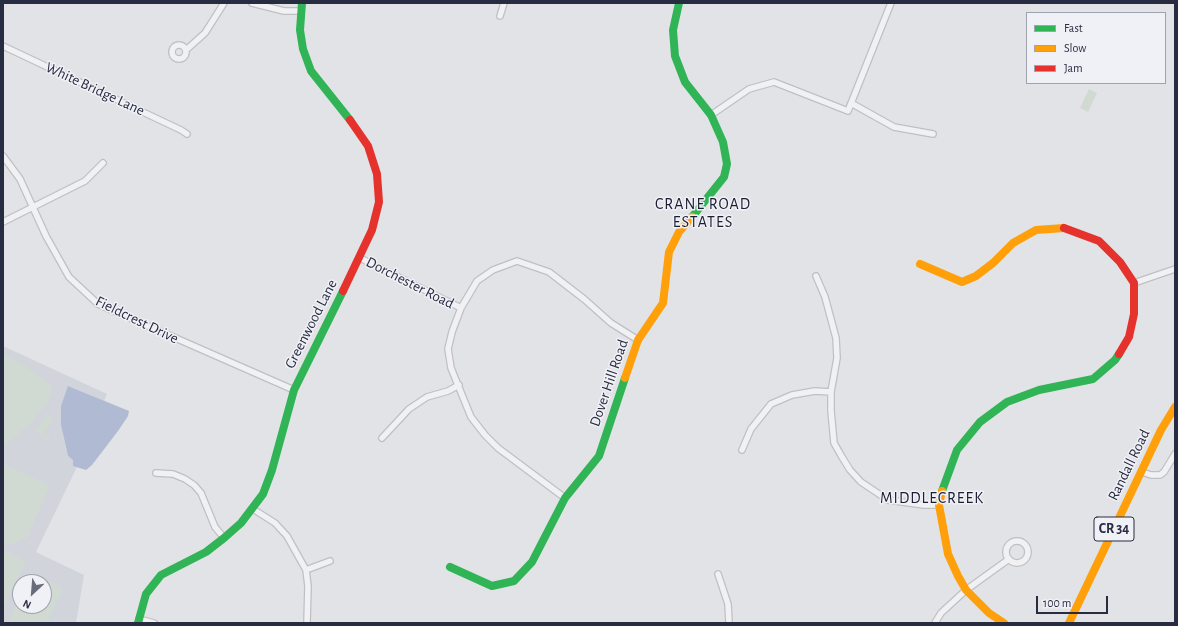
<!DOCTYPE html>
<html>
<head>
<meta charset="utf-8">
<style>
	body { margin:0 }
	#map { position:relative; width:1178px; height:626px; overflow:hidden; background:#e2e3e7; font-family:"Alegreya Sans",sans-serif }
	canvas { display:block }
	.frame { position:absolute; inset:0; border:4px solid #282c40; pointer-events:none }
	.legend { position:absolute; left:1026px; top:12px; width:140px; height:72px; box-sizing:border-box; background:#f0f1f6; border:1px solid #a0a2ad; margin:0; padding:5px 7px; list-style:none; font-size:12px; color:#282c40 }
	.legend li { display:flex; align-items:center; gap:8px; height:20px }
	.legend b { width:20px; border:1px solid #a0a2ad }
	.north { position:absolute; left:12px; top:574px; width:40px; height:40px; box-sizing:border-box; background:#f0f1f6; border:1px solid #a0a2ad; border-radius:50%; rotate:206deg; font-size:11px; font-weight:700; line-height:16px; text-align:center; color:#282c40 }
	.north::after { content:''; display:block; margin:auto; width:14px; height:18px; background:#696c7a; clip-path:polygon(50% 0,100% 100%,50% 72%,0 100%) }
	.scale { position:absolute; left:1036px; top:596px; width:72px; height:18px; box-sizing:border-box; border:2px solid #282c40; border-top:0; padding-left:5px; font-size:12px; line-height:14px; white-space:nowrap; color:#282c40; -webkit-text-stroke:3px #f0f1f6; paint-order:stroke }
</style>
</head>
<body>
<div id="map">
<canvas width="1178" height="626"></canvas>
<div class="frame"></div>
<ul class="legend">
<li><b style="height:5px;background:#30b455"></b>Fast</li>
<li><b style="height:5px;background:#ff9f0a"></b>Slow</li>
<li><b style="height:5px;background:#e5322d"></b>Jam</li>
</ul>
<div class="north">N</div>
<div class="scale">100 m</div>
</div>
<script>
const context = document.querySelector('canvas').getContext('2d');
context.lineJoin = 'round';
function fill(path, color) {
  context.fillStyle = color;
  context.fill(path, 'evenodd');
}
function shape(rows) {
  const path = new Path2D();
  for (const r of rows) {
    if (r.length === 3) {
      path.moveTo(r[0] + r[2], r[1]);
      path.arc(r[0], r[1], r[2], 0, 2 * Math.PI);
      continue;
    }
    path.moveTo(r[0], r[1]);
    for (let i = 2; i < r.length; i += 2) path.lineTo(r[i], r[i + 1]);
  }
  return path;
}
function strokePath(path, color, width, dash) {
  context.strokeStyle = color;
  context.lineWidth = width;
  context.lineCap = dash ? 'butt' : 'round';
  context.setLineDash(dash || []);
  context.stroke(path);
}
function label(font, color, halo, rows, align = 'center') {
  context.font = font + ' "Alegreya Sans",sans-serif';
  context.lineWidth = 3;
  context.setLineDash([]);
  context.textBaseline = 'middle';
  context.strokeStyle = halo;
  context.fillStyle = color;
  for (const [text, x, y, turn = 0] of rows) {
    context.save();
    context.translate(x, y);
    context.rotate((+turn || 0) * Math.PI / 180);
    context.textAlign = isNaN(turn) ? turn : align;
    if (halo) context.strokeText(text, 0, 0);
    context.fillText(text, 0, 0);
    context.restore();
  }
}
fill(shape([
	[3,346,107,394,104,401,71,387,61,406,61,425,68,456,73,460,73,466,77,467,36,552,84,575,76,623,3,623],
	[20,582,44,582,44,606,20,606]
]), '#d2d4dc');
fill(shape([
	[1089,89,1097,93,1088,112,1080,108],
	[3,355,24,365,51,385,52,395,33,421,3,447],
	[47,415,54,420,44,433,50,437,48,441,35,431],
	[3,464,50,485,27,537,14,543,4,545],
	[3,550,26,561,3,609],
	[31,572,63,588,47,623,8,623,20,596,20,606,44,606,44,582,27,582]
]), '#d0dad2');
fill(shape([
	[68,386,129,411,128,416,118,431,92,465,86,470,73,466,73,460,68,456,61,425,61,406]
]), '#b0bad2');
const street = shape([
	[252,3,284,11,301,11],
	[500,16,504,3],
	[179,52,7],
	[3,46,181,130,187,134],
	[186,50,205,33,224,3],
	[851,103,894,127,933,134],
	[711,115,749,89,774,82,848,111,891,3],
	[3,156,20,179,46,236,69,277,98,304,294,390],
	[3,222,85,181,103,163],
	[360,258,461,308],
	[816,276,825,297,836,338,837,358,831,392,831,411,834,443,842,457,850,470,861,482,888,500,924,505,939,505],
	[1134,283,1175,269],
	[382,438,409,409,427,397,448,391,459,385],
	[742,450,751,429,771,404,792,395,815,391,831,392],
	[1142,472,1151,475,1160,475,1164,472,1175,454],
	[156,473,173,474,185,479,194,485,201,493,215,527,224,538],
	[565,498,498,448,485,435,471,417,451,368,448,349,452,332,461,308,477,281,493,270,517,261,549,272,584,299,611,323,638,340],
	[253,509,275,523,287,536,306,570,308,586,307,623],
	[1017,552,11],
	[306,570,330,561],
	[718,574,728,604,729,623],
	[139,619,154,623],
	[935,623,941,613,966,590,1009,559]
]);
strokePath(street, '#bfc0c4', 8);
strokePath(street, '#f1f1f4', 5.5);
strokePath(shape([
	[302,3,300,30,303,49,311,71,350,120],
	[679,3,673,30,675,56,685,82,711,115,723,142,727,164,724,177,692,217],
	[942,491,957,450,980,422,1007,402,1039,390,1093,379,1115,360,1119,354],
	[450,567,492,586,514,581,532,562,565,498,599,456,625,378],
	[138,623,146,594,161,575,206,552,224,538,241,523,263,494,272,470,294,390,343,291]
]), '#30b455', 8);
strokePath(shape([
	[920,264,962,282,976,276,993,263,1013,243,1036,230,1064,228],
	[625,378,638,340,663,303,669,252,679,232,692,217],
	[942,491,939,505,948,554,958,576,966,590,989,613,1004,623],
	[1069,623,1161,430,1175,407]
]), '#ff9f0a', 8);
strokePath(shape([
	[1064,228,1099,241,1120,262,1134,283,1134,314,1129,337,1119,354],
	[343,291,372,230,379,202,377,174,368,146,350,120]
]), '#e5322d', 8);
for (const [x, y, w] of [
	[1114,529,40]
]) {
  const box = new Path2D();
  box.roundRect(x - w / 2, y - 12, w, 24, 3);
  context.fillStyle = '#f0f1f6';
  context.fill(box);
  strokePath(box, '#282c40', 1);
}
label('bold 14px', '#282c40', null, [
	["CR 34",1114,529]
]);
label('15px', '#282c40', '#f0f1f6', [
	["White Bridge Lane",95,89,25],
	["Dorchester Road",410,283,27],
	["Fieldcrest Drive",137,320,26],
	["Greenwood Lane",311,324,-63],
	["Dover Hill Road",609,383,-71],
	["Randall Road",1129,465,-64]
]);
context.letterSpacing = '1px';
label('16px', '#1b1e31', '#f0f1f6', [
	["CRANE ROAD",703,204],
	["ESTATES",703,222],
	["MIDDLECREEK",932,498]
]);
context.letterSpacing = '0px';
</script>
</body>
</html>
